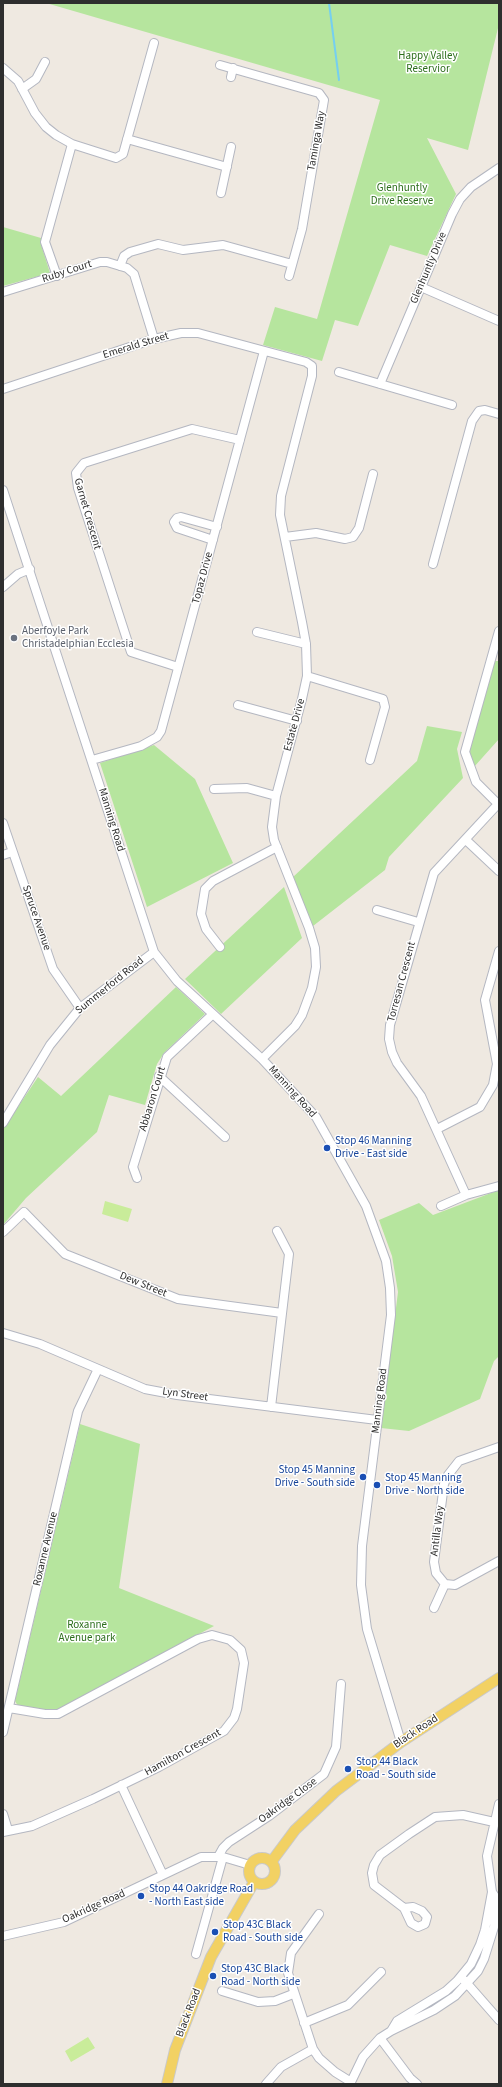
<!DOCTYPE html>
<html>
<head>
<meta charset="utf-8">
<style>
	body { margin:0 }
	#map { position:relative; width:502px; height:2087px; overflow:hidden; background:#efe9e1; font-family:"Source Sans 3",sans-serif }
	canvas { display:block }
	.frame { position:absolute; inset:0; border:4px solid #2e2e2e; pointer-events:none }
</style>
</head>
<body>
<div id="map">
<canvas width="502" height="2087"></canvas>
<div class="frame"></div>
</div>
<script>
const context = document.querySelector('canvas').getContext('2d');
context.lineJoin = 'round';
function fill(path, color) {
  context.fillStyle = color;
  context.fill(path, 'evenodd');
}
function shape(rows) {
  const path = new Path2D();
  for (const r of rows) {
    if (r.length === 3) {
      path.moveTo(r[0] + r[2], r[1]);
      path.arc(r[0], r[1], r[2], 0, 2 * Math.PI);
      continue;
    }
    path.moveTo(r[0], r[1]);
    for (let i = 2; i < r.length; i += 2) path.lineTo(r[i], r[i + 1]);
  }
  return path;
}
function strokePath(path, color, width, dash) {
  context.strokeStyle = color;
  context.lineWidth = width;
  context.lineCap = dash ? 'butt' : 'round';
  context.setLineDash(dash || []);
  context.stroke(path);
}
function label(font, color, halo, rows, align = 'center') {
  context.font = font + ' "Source Sans 3",sans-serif';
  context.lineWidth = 3;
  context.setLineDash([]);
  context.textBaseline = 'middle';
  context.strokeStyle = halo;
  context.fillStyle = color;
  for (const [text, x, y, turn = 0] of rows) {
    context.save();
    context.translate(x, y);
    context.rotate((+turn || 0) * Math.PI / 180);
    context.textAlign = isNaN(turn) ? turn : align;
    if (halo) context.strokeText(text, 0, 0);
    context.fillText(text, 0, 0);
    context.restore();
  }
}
fill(shape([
	[46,3,499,3,499,24,468,150,427,138,456,194,427,256,390,245,358,326,335,320,322,361,263,345,275,307,317,319,380,100],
	[3,227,41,238,41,244,50,273,3,286],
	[495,661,499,661,499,739,474,767,469,750,471,738],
	[427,726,462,732,457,749,463,778,389,857,385,870,313,926,293,877,417,761],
	[154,745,195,779,233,863,147,907,100,763],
	[284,887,302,938,221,1014,185,979],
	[176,987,205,1014,164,1053,157,1064,145,1105,109,1095,97,1132,26,1198,3,1225,3,1129,38,1077,61,1096],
	[499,1190,499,1356,494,1361,480,1399,409,1431,381,1428,398,1292,392,1256,379,1220,419,1203,433,1215],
	[80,1424,140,1444,119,1588,214,1626,59,1709,45,1710,18,1706,15,1701]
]), '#b6e59e');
fill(shape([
	[105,1201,132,1209,128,1222,102,1214],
	[88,2037,95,2048,71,2062,65,2051]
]), '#c9ec9a');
strokePath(shape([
	[329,3,339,80]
]), '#75cff0', 2);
const minor = shape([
	[220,65,319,93,324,100,302,229,289,276],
	[3,68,18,81,35,113,46,127,56,135,72,144,116,158,123,154,154,43],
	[231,77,233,68],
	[22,89,36,79,45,62],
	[127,139,227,167],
	[221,193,231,147],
	[120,266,124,256,130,252,158,244,183,250,223,245,292,264],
	[57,276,45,242,72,144],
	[421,287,499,321],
	[3,292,100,262,107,262,127,268,134,274,154,339],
	[339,372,452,405],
	[380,384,452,214,460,199,471,187,499,168],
	[3,389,154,339,181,333,198,333,306,362,312,366,312,376,281,496,280,515,302,622,306,644,307,676,302,699,276,796,272,827,274,840,309,928,315,948,316,967,312,988,302,1015,295,1026,262,1059],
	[3,490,154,952,177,981,262,1059,316,1117,366,1206,386,1261,390,1288,391,1315,362,1546,361,1585,367,1629,401,1742],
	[285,537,316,533,345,539,353,537,359,528,373,474],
	[213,540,177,528,174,522,177,518,181,517,217,527],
	[433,564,472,421,479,411,485,410,499,414],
	[3,587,18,574,30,569],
	[257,632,306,644],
	[178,667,131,652,78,488,76,473,84,463,192,429,240,440],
	[307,676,383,699,385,707,370,760],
	[238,705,297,721],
	[92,760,141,746,157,737,161,731,264,351],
	[214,789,247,788,276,796],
	[498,804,476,782,465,752,499,631],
	[3,823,53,969,80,1008],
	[466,840,499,871],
	[3,855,12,852],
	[377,910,418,922],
	[220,947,206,929,201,914,205,889,213,881,277,847],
	[159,1076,225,1137],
	[3,1123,50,1045,80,1008,154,952],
	[437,1129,480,1107,493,1085,497,1064,485,1000,499,951],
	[137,1178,133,1167,167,1057,213,1014],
	[466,1195,421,1096,397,1063,392,1052,389,1039,390,1025,434,873,499,803],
	[441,1206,466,1195,499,1186],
	[3,1232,24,1212,65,1254,178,1299,282,1313],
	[3,1333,40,1344,145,1389,177,1395,377,1420],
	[271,1407,289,1254,277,1231],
	[499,1447,459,1461,448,1475,444,1484,434,1562,436,1573,445,1584,455,1585,499,1561],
	[434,1608,445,1584],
	[3,1732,78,1411,98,1369],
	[121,1785,163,1875],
	[3,1814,8,1830],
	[3,1832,32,1826,93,1799,159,1767,224,1731,234,1718,237,1709,244,1663,241,1650,230,1640,212,1635,198,1639,58,1714,45,1714,9,1708],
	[218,1857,223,1848,229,1842,269,1816,324,1774,336,1747,341,1684],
	[404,1908,411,1923,418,1927,425,1924,427,1917,422,1911,413,1907,404,1908,374,1885,372,1873,374,1865,380,1855,409,1834,435,1817,463,1815,494,1822],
	[319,1914,291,1953,288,1973,313,2049,319,2058,335,2072,351,2082],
	[3,1936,64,1922,201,1857,223,1857,250,1865],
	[196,1954,223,1857],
	[464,1980,499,2020],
	[222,1991,258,2002,275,2001,293,1994],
	[304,2023,348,2005,381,1972],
	[391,2031,397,2021,446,1991,457,1981,471,1964,480,1945,485,1930,492,1892],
	[380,2038,410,2078,417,2084],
	[266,2084,281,2067,313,2049],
	[350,2084,363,2057,380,2038,391,2031,434,2010,455,1996,478,1971,484,1959,494,1927,496,1898,492,1892,487,1856,499,1804]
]);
const major = shape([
	[262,1871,13],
	[272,1861,295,1830,336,1791,401,1742,499,1678],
	[167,2084,175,2050,211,1957,254,1882]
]);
strokePath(minor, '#b4b7c1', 10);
strokePath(major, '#c9c9c9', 12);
strokePath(minor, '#fff', 8);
strokePath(major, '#f2d163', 10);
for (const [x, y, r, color] of [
	[14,638,4,"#6b7280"],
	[327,1148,4,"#1a4fb4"],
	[363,1477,4,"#1a4fb4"],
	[377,1485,4,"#1a4fb4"],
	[348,1769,4,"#1a4fb4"],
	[141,1896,4,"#1a4fb4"],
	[215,1932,4,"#1a4fb4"],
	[213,1976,4,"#1a4fb4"]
]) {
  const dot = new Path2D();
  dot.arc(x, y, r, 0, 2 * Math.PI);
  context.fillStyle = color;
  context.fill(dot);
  strokePath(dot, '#fff', 1.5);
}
label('11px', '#2c6e1b', '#fff', [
	["Happy Valley",428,57],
	["Reservior",428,70],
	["Glenhuntly",402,189],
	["Drive Reserve",402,202],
	["Roxanne",87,1626],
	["Avenue park",87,1639]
]);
label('11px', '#2e2e2e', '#fff', [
	["Taminga Way",317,141,-80],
	["Glenhuntly Drive",429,268,-67],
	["Ruby Court",67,272,-18],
	["Emerald Street",136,346,-17],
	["Garnet Crescent",87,514,74],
	["Topaz Drive",203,578,-75],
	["Estate Drive",295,725,-75],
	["Manning Road",111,820,73],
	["Spruce Avenue",36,918,71],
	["Torresan Crescent",402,982,-75],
	["Summerford Road",110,986,-39],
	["Manning Road",292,1092,48],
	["Abbaron Court",153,1099,-73],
	["Dew Street",143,1285,22],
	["Lyn Street",185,1395,8],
	["Manning Road",380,1401,-83],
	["Antilla Way",438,1531,-83],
	["Roxanne Avenue",46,1549,-77],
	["Black Road",416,1732,-34],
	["Hamilton Crescent",183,1753,-29],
	["Oakridge Close",288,1801,-36],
	["Oakridge Road",94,1907,-24],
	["Black Road",189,2013,-69]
]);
label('11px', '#5b616d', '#fff', [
	["Aberfoyle Park",22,632],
	["Christadelphian Ecclesia",22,645]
], 'left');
label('11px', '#164399', '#fff', [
	["Stop 46 Manning",335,1142],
	["Drive - East side",335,1155],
	["Stop 45 Manning",355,1471,"right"],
	["Drive - South side",355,1484,"right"],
	["Stop 45 Manning",385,1479],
	["Drive - North side",385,1492],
	["Stop 44 Black",356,1763],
	["Road - South side",356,1776],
	["Stop 44 Oakridge Road",149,1890],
	["- North East side",149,1903],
	["Stop 43C Black",223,1926],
	["Road - South side",223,1939],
	["Stop 43C Black",221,1970],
	["Road - North side",221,1983]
], 'left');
</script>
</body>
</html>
